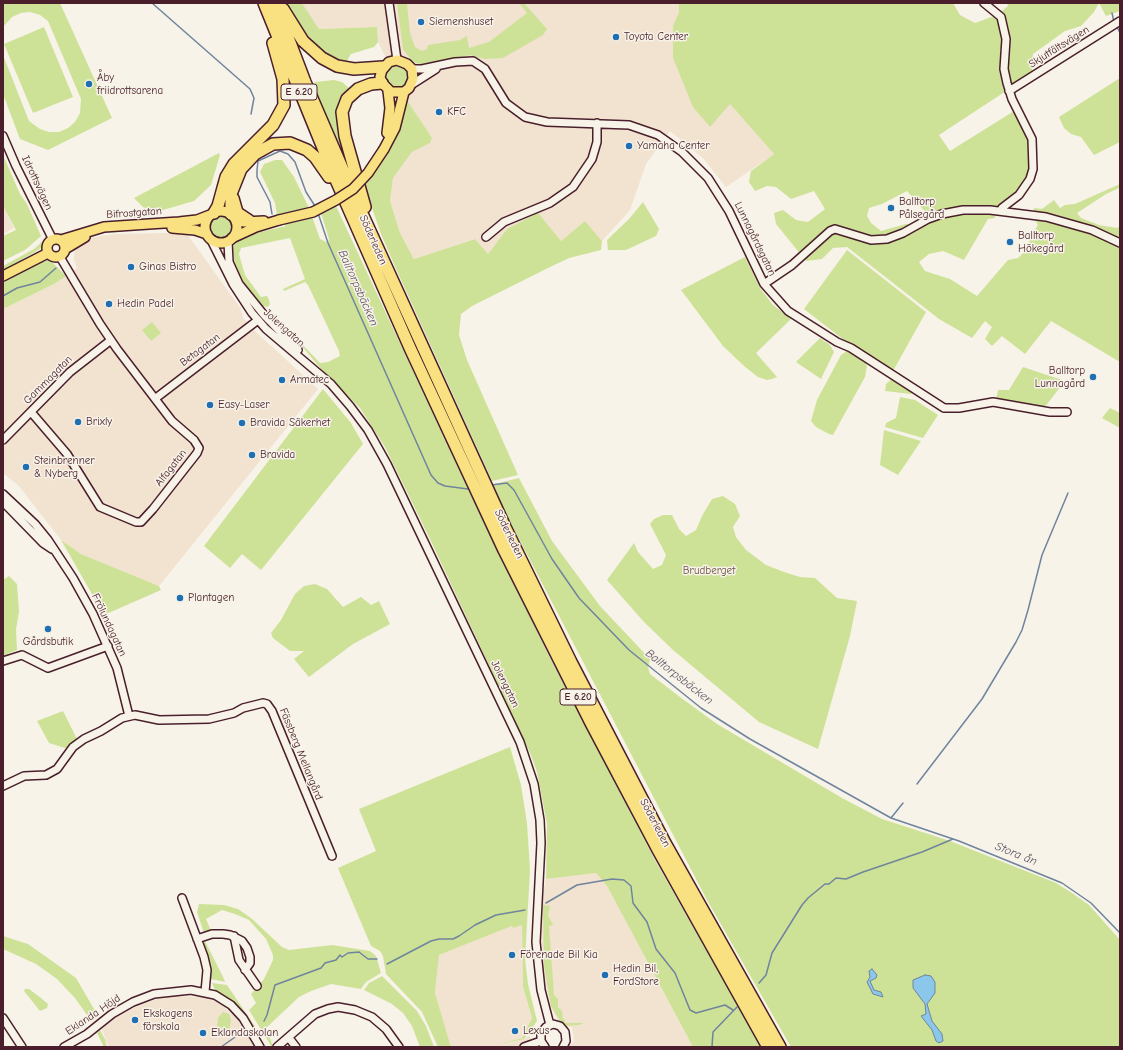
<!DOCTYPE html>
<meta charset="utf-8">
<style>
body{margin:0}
#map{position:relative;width:1123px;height:1050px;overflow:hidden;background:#f7f3e8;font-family:"Comic Neue",sans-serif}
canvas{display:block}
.frame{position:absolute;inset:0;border:4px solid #4a1f2b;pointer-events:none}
</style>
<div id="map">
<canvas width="1123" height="1050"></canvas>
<div class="frame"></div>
</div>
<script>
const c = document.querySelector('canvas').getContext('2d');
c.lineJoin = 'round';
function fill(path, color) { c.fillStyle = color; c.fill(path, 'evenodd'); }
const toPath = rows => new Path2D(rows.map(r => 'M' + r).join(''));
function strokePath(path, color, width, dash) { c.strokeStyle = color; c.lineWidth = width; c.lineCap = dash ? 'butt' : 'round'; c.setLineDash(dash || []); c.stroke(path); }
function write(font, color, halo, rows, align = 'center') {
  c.font = font + ' "Comic Neue",sans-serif'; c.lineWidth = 3; c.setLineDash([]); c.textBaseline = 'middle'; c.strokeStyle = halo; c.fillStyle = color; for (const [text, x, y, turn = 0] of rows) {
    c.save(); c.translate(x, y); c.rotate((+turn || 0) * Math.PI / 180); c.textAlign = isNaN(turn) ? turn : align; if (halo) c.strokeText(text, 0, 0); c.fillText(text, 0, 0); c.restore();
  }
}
fill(toPath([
 [302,3,679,3,679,12,673,26,693,107,730,104,774,154,726,187,703,158,670,131,646,164,630,210,602,241,585,221,561,241,507,229,488,254,474,239,414,259,400,233,390,201,393,178,412,152,430,143,432,138,407,100,378,42,377,27,319,29],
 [3,206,14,228,3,234],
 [167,233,187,234,241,309,243,318,257,333,318,389,159,586,81,554,61,540,19,486,3,473,3,309,54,284,77,268,74,260,75,245,87,238,116,234],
 [596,873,607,886,693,1047,569,1047,574,1041,572,1027,564,1027,558,1021,550,1005,543,974,541,941,541,902,546,879],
 [522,924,523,987,532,1018,522,1038,499,1046,524,1039,529,1035,534,1047,451,1047,435,993,439,955,512,926,513,927],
 [176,996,202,997,215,1001,224,1007,238,1020,255,1047,109,1047,102,1030,107,1024,120,1014,143,1004,157,999]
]), '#f2e2d0');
fill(toPath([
 [3,3,60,3,112,118,48,150,20,139,3,94,3,55,29,121,40,129,49,132,59,132,68,128,75,122,80,113,81,99,48,21,40,15,30,12,21,13,12,17,3,27],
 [283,3,302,3,319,29,377,27,378,42,374,47,351,54,345,64,334,61,312,46,293,20],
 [397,3,407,3,410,33,415,47,422,51,427,49,428,45,460,40,467,36,469,48,489,42,527,13,519,3,524,3,547,29,543,35,503,58,485,59,470,55,424,66,412,61,403,49],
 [679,3,953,3,960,15,975,23,997,15,1008,6,1007,3,1099,3,1094,12,1081,26,1065,31,1033,54,1032,74,939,135,950,151,1014,111,1028,140,1030,167,1027,182,1011,203,996,208,995,218,988,219,964,260,943,251,929,254,919,262,925,271,950,279,977,296,1008,260,1018,258,1028,248,1030,238,1038,225,1033,217,1034,208,1042,209,1054,200,1060,208,1065,205,1075,204,1120,184,1119,188,1106,194,1077,213,1081,218,1099,225,1117,228,1120,226,1120,362,1051,321,1025,354,1002,336,992,346,985,339,992,327,985,321,972,338,939,319,847,247,833,248,822,259,806,261,776,224,774,213,783,210,796,220,808,222,825,209,814,191,791,199,776,187,767,186,755,191,749,182,751,171,774,154,730,104,710,127,693,107,673,58,673,26,679,12],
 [907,191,928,215,913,224,906,224,881,231,871,223,867,216,869,208,882,204],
 [1099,3,1120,3,1120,11,1106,16],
 [44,27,73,97,33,113,4,44],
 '386 77a11 11 0 1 1 22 0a11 11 0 1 1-22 0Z',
 [1120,78,1120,142,1094,155,1081,137,1071,134,1064,128,1059,117],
 [334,80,342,82,350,89,337,112,338,125,353,183,313,86,315,82],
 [407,100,432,138,430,143,412,152,393,178,390,201,400,233,414,259,475,239,488,254,507,229,538,213,561,241,585,221,602,241,601,250,569,258,546,269,472,306,461,314,459,335,467,360,518,475,492,481,397,271,381,234,364,185,383,159,392,142],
 [219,153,220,155,211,185,194,201,156,212,143,207,134,198],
 [3,155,20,194,27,204,41,236,25,250,3,261,3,236,16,230,3,206],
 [275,160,282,160,294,177,309,208,320,239,328,243,329,239,321,213,336,206,468,489,549,656,656,862,761,1047,693,1047,607,886,596,873,546,879,547,824,537,772,531,755,429,537,385,447,360,408,327,376,295,338,290,336,277,322,279,320,320,363,328,362,340,356,339,351,308,285,305,282,284,291,283,289,305,279,290,238,241,248,239,254,245,275,261,297,267,296,269,300,270,304,268,307,258,305,248,292,234,264,233,248,236,241,247,235,286,226,277,215,275,203,260,172,264,164],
 [643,202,659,229,656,236,626,250,608,250,607,240,629,219],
 '209 226a12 12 0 1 1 24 0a12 12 0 1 1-24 0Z',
 [45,239,41,248,35,252,3,270,3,266,34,249],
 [847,250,926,312,893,371,844,340,804,309],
 [745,257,760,288,773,305,791,319,756,353,777,377,772,379,767,380,758,377,744,366,723,346,681,290],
 [47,261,52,262,66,276,54,284,3,309,3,283,38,263],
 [152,322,161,333,151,341,142,330],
 [820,338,830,345,834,352,821,379,796,362],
 [847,351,865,359,867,366,865,377,833,435,829,434,816,427,811,421,817,400,841,355],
 [1023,367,1065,381,1044,408,996,400,998,390,1009,390],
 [894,377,914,391,911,394,885,391,886,384],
 [323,389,351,423,363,444,261,570,242,554,230,568,204,546],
 [900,397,915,400,938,415,923,438,885,427,886,423,896,418],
 [1110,408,1120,413,1120,428,1102,418],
 [884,430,921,441,898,475,880,465],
 [519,478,552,541,600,606,650,659,648,667,650,674,680,697,717,724,842,798,882,819,950,841,1056,883,1072,893,1089,905,1120,940,1120,1047,791,1047,707,900,491,485],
 [723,496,735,504,740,516,733,527,736,537,746,550,766,565,784,572,800,577,815,578,837,598,857,601,850,636,818,749,759,722,673,650,644,622,607,580,634,543,638,552,653,569,662,565,666,555,650,524,654,519,663,515,672,515,679,529,686,536,696,530,702,516,712,499],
 [61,540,81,554,159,586,161,590,104,615],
 [9,576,17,584,19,612,16,629,17,650,3,656,3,580],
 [315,584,327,589,343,607,361,597,371,605,379,601,390,624,353,644,309,677,294,659,304,651,290,651,273,638,271,633,281,620,295,594,304,586],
 [63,711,78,741,68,749,49,743,37,721],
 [510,747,521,785,527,823,530,870,525,959,528,984,537,1021,524,1039,498,1045,522,1038,532,1018,523,987,522,925,513,928,512,926,439,955,435,993,451,1047,438,1047,422,1012,386,974,383,956,380,951,371,946,338,868,376,851,359,809],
 [199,904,224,905,238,909,251,918,282,947,289,950,332,945,370,951,376,956,381,973,366,982,361,989,331,984,311,991,299,997,266,1028,273,1046,271,1046,249,1010,256,1003,251,994,264,979,273,960,273,955,266,939,249,920,235,914,222,910,206,919,211,931,204,933,197,912],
 [543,905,550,906,548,915,553,925,549,926,554,995,558,999,558,1007,562,1011,563,1019,565,1020,565,1023,584,1023,579,1025,565,1026,562,1024,551,1006,544,965],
 [3,936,28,944,76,978,98,1016,92,1022,75,998,57,979,36,964,3,949],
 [204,939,224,979,225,982,211,979,209,958,203,944],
 [382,976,417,1011,426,1026,434,1047,420,1047,412,1026,403,1013,392,1004,364,990,369,983],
 [212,983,227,985,260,1034,260,1037,258,1037,254,1027,237,1005,216,992],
 [25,989,29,989,41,998,48,1004,47,1008,40,1011,24,991],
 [223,1012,229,1014,231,1021,229,1031,224,1034,217,1028,218,1018],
 [100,1030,105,1039,107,1047,104,1047,97,1033]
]), '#cee297');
const water = toPath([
 [872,969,877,975,876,978,870,981,874,990,881,992,883,997,873,994,867,982,870,977,869,971,872,969],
 [925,975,931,976,935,982,935,993,927,1004,932,1021,942,1034,943,1041,939,1043,936,1041,932,1030,921,1016,926,1014,925,1004,913,988,913,980,925,975]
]);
fill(water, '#8ac7ea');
strokePath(water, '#70849e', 1);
strokePath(toPath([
 [152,3,250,89,254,98,251,114],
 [1112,13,1114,22],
 [1117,27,1120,33],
 [318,213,328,243,431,475,438,483,445,486,468,489],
 [272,214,270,202,257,177,257,170,258,161,280,151,288,154,295,162,306,192,315,206],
 [3,296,17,288,40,282,56,268],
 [491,485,507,483,514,490,552,559,579,598,629,650,701,708,750,739,891,818,959,841,1062,883,1091,903,1120,933],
 [917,784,982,699,1016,642,1022,630,1028,610,1042,555,1068,493],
 [891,818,903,803],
 [546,903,577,885,612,879,624,880,631,886,633,903,647,922,656,949,675,973,690,1010,696,1013,725,1005,733,1010],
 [387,964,431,941,439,939,453,939,459,936,475,925,496,915,525,910],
 [759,983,766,975,772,953,802,905,808,898,825,884,829,884,836,878,846,879,863,872,922,852,953,839],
 [264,1021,267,1015,275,985,321,968,325,963,336,960,340,955,342,957,348,953,359,952,368,959,377,959],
 [221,1047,238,1035],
 [712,1047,713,1032,737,1007]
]), '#70849e', 1.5);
const minor = toPath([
 [389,3,397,60],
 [984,3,1001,17,1006,39,1004,69,1007,83,1012,99,1032,139,1033,169,1030,179,1019,195,1002,208,1001,211],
 [412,69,422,69,455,62,473,61,485,69,506,103,525,117,547,122,629,125,658,135,682,152,708,178,729,211,764,284,788,311,837,342,851,348,944,408,959,408,993,402,1050,412,1067,412],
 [411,85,436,69],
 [1009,91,1120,21],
 [3,136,16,166,53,240],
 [486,237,504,222,550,203,573,187,592,159,597,142,597,123],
 [210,238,233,284,252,313,266,329,331,384,350,406,368,430,387,464,520,742,534,784,540,820,541,843,536,942,541,990,550,1025],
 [228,241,229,262,239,284,264,315,298,350],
 [764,284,792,265,830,231,835,229,871,240,887,239,903,233,928,219,942,214,963,210,990,210,1046,217,1092,230,1120,243],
 [156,398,258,320],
 [31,412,67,454,100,507,136,522,141,522,153,509,197,453,199,448,194,440,172,421,117,349,100,324,60,257],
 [3,440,70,372,111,340],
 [3,494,35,524,48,540,73,578,93,614,117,668,129,716],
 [3,502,43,543,52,549],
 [3,661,22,655,48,668,108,646],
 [3,786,24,776,46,775,57,769,73,747,84,739,101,731,122,718,135,715,159,720,209,719,234,713,243,708,263,703,267,704,272,711,332,856],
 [182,898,204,957,207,970,205,992],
 [234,936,239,960,257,986],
 [197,939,212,934,223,934,230,935,242,941,247,948,250,957,250,963,245,970],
 [3,1018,22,1047],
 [289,1038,296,1047],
 [64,1047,87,1034,112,1014,133,1002,154,994,191,990,215,995,231,1005,243,1018,260,1047],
 [277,1047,315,1014,328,1009,338,1007,355,1010,372,1017,386,1029,399,1047],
 [524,1047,541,1041],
 [545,1047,541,1041,541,1033,546,1027,553,1024,560,1026,565,1032,566,1041,563,1047]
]);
const major = toPath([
 [387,133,390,108,388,91],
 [384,149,395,128,404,92,409,88,413,79,412,69,407,64,397,60,389,62,382,70,380,77,382,83,391,92,404,92],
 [234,198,238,212,250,220],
 '205 227a16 16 0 1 1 32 0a16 16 0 1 1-32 0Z',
 [235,219,244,222,264,221],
 [172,228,195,230,207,234],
 [232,238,256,227,279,220],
 '47 248a9 9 0 1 1 18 0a9 9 0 1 1-18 0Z',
 [61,240,104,227,179,222,197,220,210,215],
 [65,249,85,237],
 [3,276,48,253]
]);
const highway = toPath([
 [264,3,336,180,410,348,503,548,591,723,657,848,768,1047],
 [275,3,305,82,359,207,505,527,571,662,665,843,780,1047],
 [283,9,303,41,322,58,337,66,354,69,383,67],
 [365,207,345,136,342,112,347,99,358,89,371,84,382,83],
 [214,213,218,206,226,177,234,164,273,125,284,105,283,79,273,43],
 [231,214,231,194,241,169,255,154,273,144,290,143,307,150,315,157,329,177]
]);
strokePath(minor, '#4a1f2b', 10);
strokePath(major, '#4a1f2b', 12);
strokePath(highway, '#4a1f2b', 14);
strokePath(minor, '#f7f3e8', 7);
strokePath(major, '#f9e181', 9);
strokePath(highway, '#f9e181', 11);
const majorBridge = toPath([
 [279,220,313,212,336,200,353,189,368,173,384,149]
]);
strokePath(majorBridge, '#4a1f2b', 12, []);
strokePath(majorBridge, '#f9e181', 9);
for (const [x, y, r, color] of [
 [421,22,4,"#1f6fb2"],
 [616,37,4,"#1f6fb2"],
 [89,84,4,"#1f6fb2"],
 [439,112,4,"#1f6fb2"],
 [629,146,4,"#1f6fb2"],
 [891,208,4,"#1f6fb2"],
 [1010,242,4,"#1f6fb2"],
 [131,267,4,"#1f6fb2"],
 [109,304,4,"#1f6fb2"],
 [1093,377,4,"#1f6fb2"],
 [282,380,4,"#1f6fb2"],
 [210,405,4,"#1f6fb2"],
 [78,422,4,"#1f6fb2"],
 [242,423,4,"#1f6fb2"],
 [252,455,4,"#1f6fb2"],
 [26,467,4,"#1f6fb2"],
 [180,598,4,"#1f6fb2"],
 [48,629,4,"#1f6fb2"],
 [512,955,4,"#1f6fb2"],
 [605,975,4,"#1f6fb2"],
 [135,1020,4,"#1f6fb2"],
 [515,1031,4,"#1f6fb2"],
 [203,1033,4,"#1f6fb2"]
]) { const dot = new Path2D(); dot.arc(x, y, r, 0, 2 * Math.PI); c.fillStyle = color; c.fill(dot); strokePath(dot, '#f7f3e8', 1.5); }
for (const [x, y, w] of [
 [299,92,36],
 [578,697,36]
]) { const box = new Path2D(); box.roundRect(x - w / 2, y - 8, w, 16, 3); c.fillStyle = '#f7f3e8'; c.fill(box); strokePath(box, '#4a1f2b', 1); }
write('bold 10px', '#4a1f2b', null, [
 ["E 6.20",299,92],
 ["E 6.20",578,697]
]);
write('11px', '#4a1f2b', '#f7f3e8', [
 ["Siemenshuset",429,22],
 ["Toyota Center",624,37],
 ["Åby",97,78],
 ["friidrottsarena",97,91],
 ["KFC",447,112],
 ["Yamaha Center",637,146],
 ["Balltorp",899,202],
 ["Pålsegård",899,215],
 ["Balltorp",1018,236],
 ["Hökegård",1018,249],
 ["Ginas Bistro",139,267],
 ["Hedin Padel",117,304],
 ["Balltorp",1085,371,"right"],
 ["Lunnagård",1085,384,"right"],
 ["Armatec",290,380],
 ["Easy-Laser",218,405],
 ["Brixly",86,422],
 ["Bravida Säkerhet",250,423],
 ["Bravida",260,455],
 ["Steinbrenner",34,461],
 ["& Nyberg",34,474],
 ["Plantagen",188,598],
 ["Gårdsbutik",48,642,"center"],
 ["Förenade Bil Kia",520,955],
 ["Hedin Bil,",613,969],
 ["FordStore",613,982],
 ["Ekskogens",143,1014],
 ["förskola",143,1027],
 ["Lexus",523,1031],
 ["Eklandaskolan",211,1033]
], 'left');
write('11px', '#4a1f2b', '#f7f3e8', [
 ["Skjutfältsvägen",1059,47,-32],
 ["Idrottsvägen",37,183,65],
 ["Bifrostgatan",134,213,-4],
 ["Lunnagårdsgatan",755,239,64],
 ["Söderleden",373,240,66],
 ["Jolengatan",284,328,42],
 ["Betagatan",200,350,-37],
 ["Gammagatan",48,380,-45],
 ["Alfagatan",171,468,-52],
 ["Söderleden",509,534,64],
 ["Frölundagatan",109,625,65],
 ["Jolengatan",505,684,64],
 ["Fässberg Mellangård",301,754,68],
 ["Söderleden",655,823,62],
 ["Eklanda Höjd",93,1015,-34]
]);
write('11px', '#6b5046', '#f7f3e8', [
 ["Brudberget",709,571]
]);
write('italic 12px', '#5d5164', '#f7f3e8', [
 ["Balltorpsbäcken",358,288,66],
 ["Balltorpsbäcken",679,677,38],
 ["Stora ån",1016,854,22]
]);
</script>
